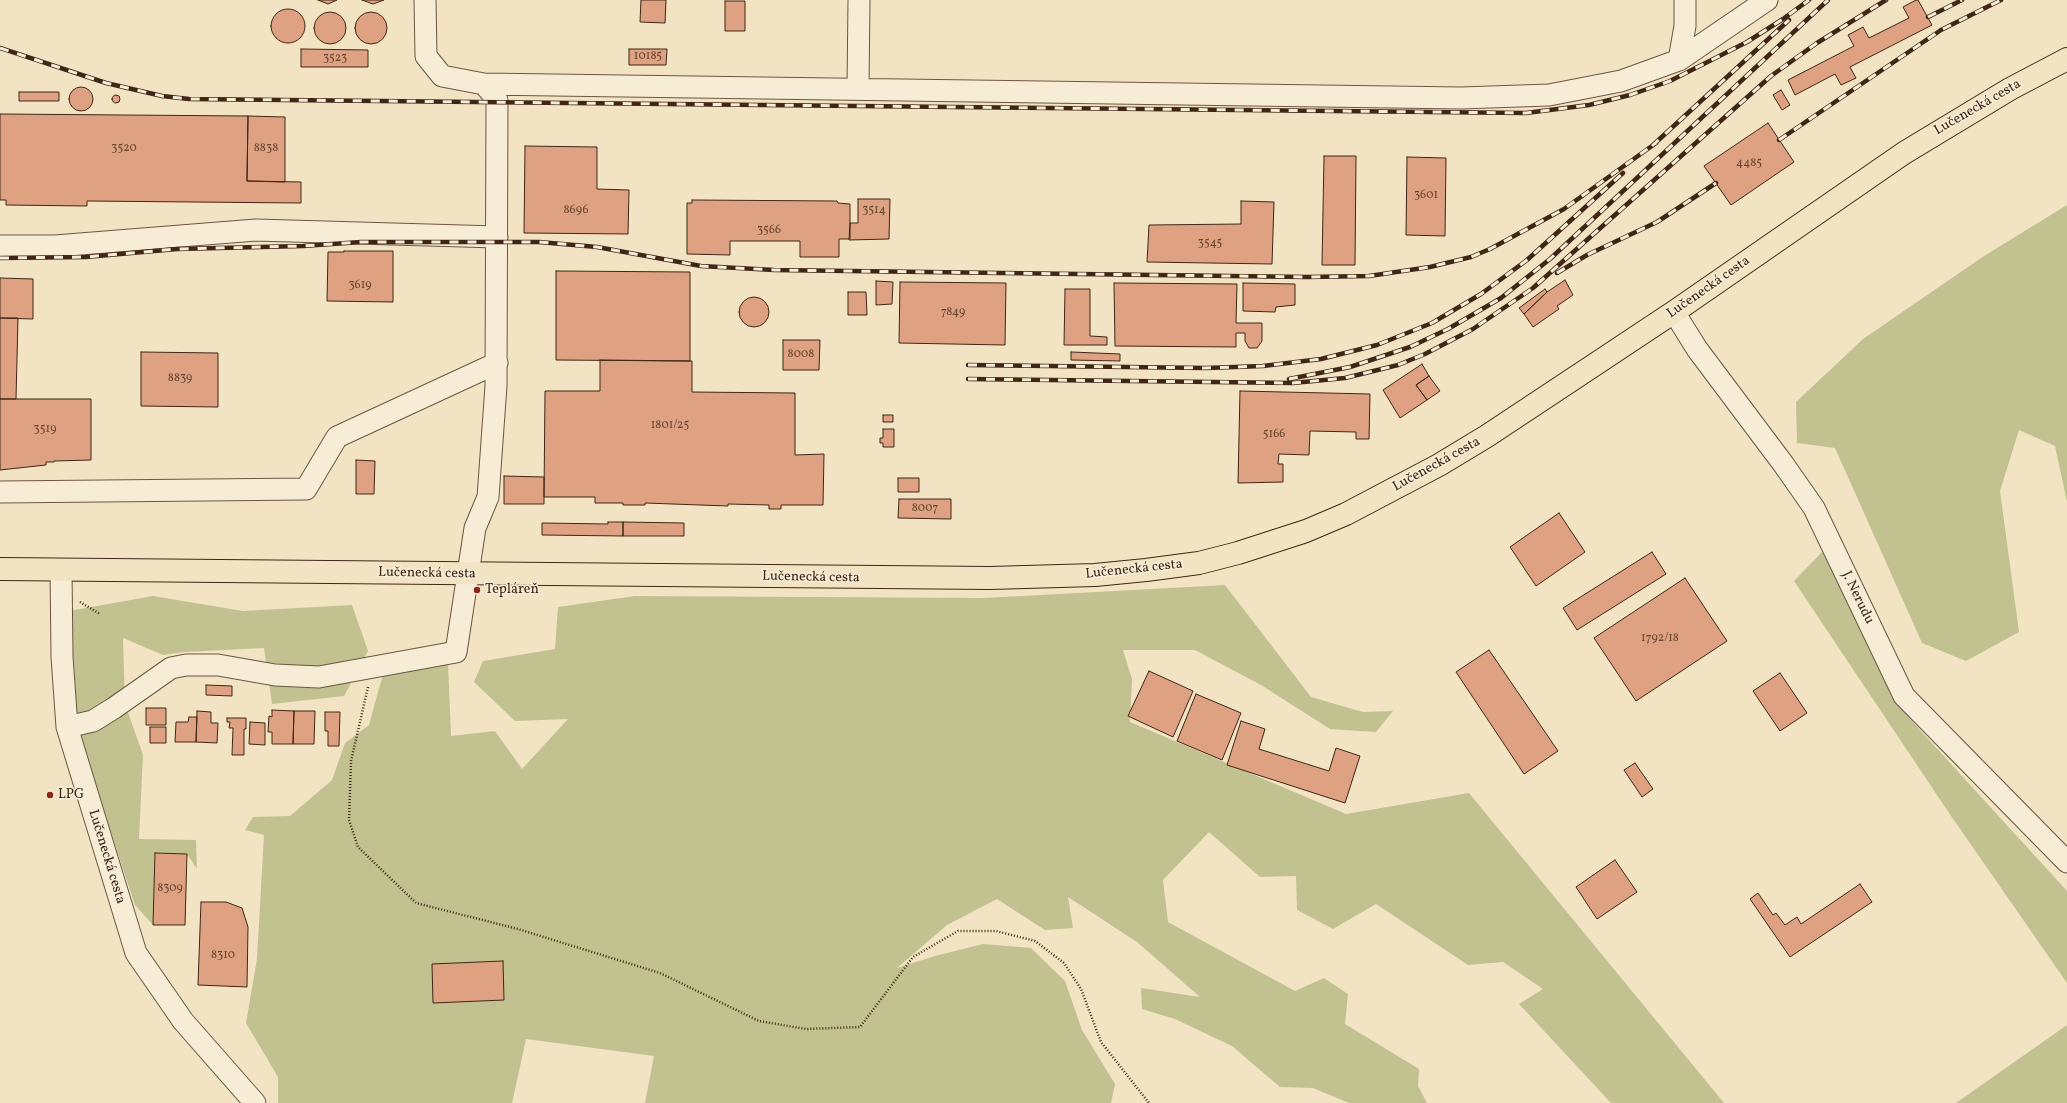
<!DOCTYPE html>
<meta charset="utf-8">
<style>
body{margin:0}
canvas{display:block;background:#f2e4c2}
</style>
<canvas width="2067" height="1103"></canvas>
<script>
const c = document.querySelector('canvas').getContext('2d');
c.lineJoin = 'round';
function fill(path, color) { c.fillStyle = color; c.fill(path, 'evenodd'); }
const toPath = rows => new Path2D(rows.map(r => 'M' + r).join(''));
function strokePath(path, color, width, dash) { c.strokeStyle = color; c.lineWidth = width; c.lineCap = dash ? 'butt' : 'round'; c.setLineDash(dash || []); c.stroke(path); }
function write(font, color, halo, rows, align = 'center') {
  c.font = font + ' Vollkorn,serif'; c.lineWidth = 3; c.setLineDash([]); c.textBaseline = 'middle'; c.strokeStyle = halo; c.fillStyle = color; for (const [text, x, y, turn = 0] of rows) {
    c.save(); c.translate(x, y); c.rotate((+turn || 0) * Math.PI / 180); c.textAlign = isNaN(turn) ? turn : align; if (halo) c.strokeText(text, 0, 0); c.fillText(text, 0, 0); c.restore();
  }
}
fill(toPath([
 [2067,205,2067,502,2055,446,2019,430,2000,491,2019,632,1966,661,1922,643,1835,448,1797,443,1796,402,1863,339,1984,256],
 [1822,552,1910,719,2067,891,2067,983,1949,813,1794,581],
 [1225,585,1311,697,1363,712,1393,711,1376,732,1330,729,1261,685,1195,650,1123,650,1132,679,1130,722,1346,814,1469,793,1724,1103,1611,1103,1519,1004,1543,989,1503,962,1468,965,1376,904,1333,929,1297,910,1296,876,1260,877,1209,832,1163,880,1168,922,1295,991,1324,978,1348,994,1345,1024,1419,1069,1418,1086,1427,1103,1349,1103,1313,1088,1280,1087,1232,1046,1175,1019,1142,1009,1141,988,1200,997,1137,942,1068,897,1073,928,1045,930,997,899,947,925,897,968,935,956,983,944,1031,948,1065,981,1082,1030,1115,1084,1111,1103,645,1103,654,1056,526,1039,512,1103,278,1103,278,1077,246,1023,257,959,264,835,245,830,253,817,290,816,332,780,345,743,369,725,383,674,448,664,451,736,495,731,522,769,568,719,515,721,474,682,483,661,555,649,558,607,635,596,985,598],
 [153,596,243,611,352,605,368,651,344,696,272,704,264,648,184,652,163,655,123,638,125,704,143,755,139,839,196,840,197,869,187,854,155,853,153,925,135,905,71,712,69,611],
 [2067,1025,2067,1103,1956,1103]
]), '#c1c28f');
const building = toPath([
 [318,0,337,0,328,4,318,0],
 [362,0,384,0,373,4,362,0],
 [641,0,666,0,665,23,640,22,641,0],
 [1916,0,1918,0,1932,25,1850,67,1856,78,1841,85,1835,74,1795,95,1788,80,1854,46,1848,35,1863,27,1869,38,1909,18,1903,7,1916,0],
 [725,1,745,1,745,31,725,31,725,1],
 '271 26a17 17 0 1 1 34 0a17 17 0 1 1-34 0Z',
 '314 28a16 16 0 1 1 32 0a16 16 0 1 1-32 0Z',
 '355 28a16 16 0 1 1 32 0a16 16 0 1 1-32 0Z',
 [301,49,368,50,368,67,301,67,301,49],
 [629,49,667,49,666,65,629,65,629,49],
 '69 99a12 12 0 1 1 24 0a12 12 0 1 1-24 0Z',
 [1781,90,1790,105,1782,110,1773,95,1781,90],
 [19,92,59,92,59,101,19,101,19,92],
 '112 99a4 4 0 1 1 8 0a4 4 0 1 1-8 0Z',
 [0,114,248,116,247,181,301,182,301,203,87,201,87,206,6,205,6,200,0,200,0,114],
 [248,116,285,117,285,182,247,181,248,116],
 [1768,123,1794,162,1731,205,1704,166,1768,123],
 [525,146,597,147,597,189,629,190,628,234,524,233,525,146],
 [1324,156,1356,156,1355,265,1322,265,1324,156],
 [1407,157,1446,158,1445,236,1406,235,1407,157],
 [858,199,890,199,889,239,849,240,850,223,858,223,858,199],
 [692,200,837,201,838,203,850,204,850,239,839,239,839,257,800,257,800,241,730,241,730,255,687,254,687,203,692,203,692,200],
 [1241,201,1274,202,1272,264,1147,262,1149,225,1241,224,1241,201],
 [344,251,393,251,393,302,327,301,328,252,344,252,344,251],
 [556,271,690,272,690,361,556,360,556,271],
 [0,278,33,279,33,319,0,318,0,278],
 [1565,280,1573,295,1557,306,1559,309,1533,327,1524,314,1547,292,1565,280],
 [876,281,893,282,892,304,876,305,876,281],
 [900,282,1006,283,1005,345,899,343,900,282],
 [1114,283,1237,284,1236,323,1262,323,1262,341,1257,348,1249,348,1245,341,1245,333,1236,333,1236,347,1115,346,1114,283],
 [1243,283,1295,284,1295,305,1276,307,1275,312,1243,311,1243,283],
 [1065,289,1090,289,1090,336,1107,337,1107,345,1064,345,1065,289],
 [1545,289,1547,292,1524,314,1519,308,1545,289],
 [848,292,866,292,867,315,848,315,848,292],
 '739 312a15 15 0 1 1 30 0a15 15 0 1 1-30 0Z',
 [0,318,18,318,16,399,0,399,0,318],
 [783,340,820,340,819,370,783,370,783,340],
 [141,352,218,353,218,407,141,406,141,352],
 [1071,352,1120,354,1120,361,1071,360,1071,352],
 [600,360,692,361,692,392,795,393,795,455,824,454,823,505,781,505,781,509,769,509,769,505,728,504,728,506,645,503,645,505,623,505,623,503,595,503,595,497,544,497,545,391,600,391,600,360],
 [1422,364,1429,376,1416,385,1427,400,1400,418,1383,390,1422,364],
 [1429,376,1440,391,1427,400,1416,385,1429,376],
 [1240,391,1370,394,1369,439,1356,439,1356,432,1310,431,1309,455,1279,454,1278,464,1283,464,1283,482,1238,483,1240,391],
 [0,399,91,399,91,460,54,461,54,462,46,462,46,465,0,470,0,399],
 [883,415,893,415,893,422,883,422,883,415],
 [883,429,894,429,894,447,883,447,883,443,880,443,880,438,883,438,883,429],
 [356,460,375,461,374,494,356,494,356,460],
 [504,476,544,477,544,504,504,504,504,476],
 [898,478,919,478,919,492,898,492,898,478],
 [899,499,951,499,951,519,898,518,899,499],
 [1559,513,1585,552,1536,586,1510,547,1559,513],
 [608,522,623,522,623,536,542,535,542,523,608,524,608,522],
 [623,522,684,523,684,536,623,536,623,522],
 [1652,552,1666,574,1577,630,1563,608,1652,552],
 [1685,578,1727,641,1636,701,1594,638,1685,578],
 [1489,650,1558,751,1524,774,1456,672,1489,650],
 [1149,671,1193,691,1173,737,1128,716,1149,671],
 [1780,673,1807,713,1780,731,1753,691,1780,673],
 [206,685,232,686,232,696,206,695,206,685],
 [1196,694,1241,713,1222,760,1177,741,1196,694],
 [146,708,166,708,166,725,146,725,146,708],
 [272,710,294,711,293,744,272,744,272,732,268,732,269,716,272,717,272,710],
 [197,711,211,712,211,723,218,723,217,743,196,742,197,711],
 [294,711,315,711,314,744,293,744,294,711],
 [325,712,340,712,339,746,328,746,328,731,325,731,325,712],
 [189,717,197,717,196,742,175,742,176,722,188,722,189,717],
 [227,718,246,718,246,729,244,729,244,755,232,755,233,728,229,728,230,722,227,722,227,718],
 [1241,721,1265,729,1259,749,1329,771,1336,748,1360,756,1345,803,1227,765,1241,721],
 [250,722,265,723,265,745,249,744,250,722],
 [150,727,166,727,166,743,150,743,150,727],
 [1635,763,1653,789,1642,797,1624,770,1635,763],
 [155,853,187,854,185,925,153,925,155,853],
 [1615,860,1637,892,1597,919,1576,887,1615,860],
 [1860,884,1872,902,1790,957,1750,899,1758,893,1773,915,1776,913,1785,925,1797,917,1801,924,1860,884],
 [201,902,226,902,242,908,248,927,247,987,198,985,201,902],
 [503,961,504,1000,433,1003,432,964,503,961]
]);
fill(building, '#dea282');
strokePath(building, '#3f2615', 1);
const minor = toPath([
 [1679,60,1767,0],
 [484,84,1461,98,1549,95,1621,81,1679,60,1685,26,1685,0],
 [858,89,859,0],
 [0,246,55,246,256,230,497,237],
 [1674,312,1697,349,1784,465,1814,508,1904,696,2067,862],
 [0,492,306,489,337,437,497,363],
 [61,570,62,657,67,727,136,953,183,1021,255,1103],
 [67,727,93,721,114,708,171,668,186,665,218,665,275,675,319,677,456,652,475,528,488,497,496,386,497,100,484,84,442,76,426,56,425,0]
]);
const major = toPath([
 [0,569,990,578,1095,575,1146,570,1199,563,1238,553,1306,531,1346,514,1439,465,1487,436,1674,312,1904,153,2010,89,2067,59]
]);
strokePath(minor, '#6c5640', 23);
strokePath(major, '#3f2615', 24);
strokePath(toPath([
 [80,602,100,614],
 [368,687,351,761,349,820,358,847,416,903,518,929,660,973,759,1021,806,1029,860,1027,913,957,958,931,996,931,1035,941,1064,963,1081,989,1101,1042,1149,1103]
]), '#3f2615', 2.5, [1, 2]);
strokePath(minor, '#f7edd7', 21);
strokePath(major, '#f2e4c2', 22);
const rail = toPath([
 [1928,17,1962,0],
 [0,48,106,83,162,96,189,99,1526,113,1589,105,1630,95,1670,81,1747,42,1783,19,1809,0],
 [1779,140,1941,30,2001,0],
 [1652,146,1789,20],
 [0,258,86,257,177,249,303,246,361,242,539,242,597,247,701,266,774,270,1307,277,1369,276,1430,267,1471,257,1490,249,1564,209,1656,143],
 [1557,273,1587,255,1657,222,1716,183],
 [968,365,1206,368,1263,366,1321,359,1377,345,1432,323,1481,294,1527,260,1623,173],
 [968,379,1293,383,1345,378,1398,365,1425,354,1473,329,1533,288,1771,76,1817,43,1886,0],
 [1289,379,1350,367,1410,347,1448,329,1501,298,1550,259,1828,0]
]);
strokePath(rail, '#3f2615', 4.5);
strokePath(rail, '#f7edd7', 3, [9]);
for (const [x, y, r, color] of [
 [477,590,4,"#8f2418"],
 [50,795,4,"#8f2418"]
]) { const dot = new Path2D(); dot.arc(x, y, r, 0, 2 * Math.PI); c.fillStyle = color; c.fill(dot); strokePath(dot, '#f7edd7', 1.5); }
write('12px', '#674530', null, [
 ["10185",648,57],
 ["3523",335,59],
 ["3520",124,149],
 ["8838",266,149],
 ["4485",1749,164],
 ["3601",1426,196],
 ["8696",576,211],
 ["3514",874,211],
 ["3566",769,231],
 ["3545",1210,244],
 ["3619",360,286],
 ["7849",953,313],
 ["8008",801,355],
 ["8839",180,379],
 ["1801/25",670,426],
 ["3519",45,430],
 ["5166",1274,435],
 ["8007",925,509],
 ["1792/18",1660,639],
 ["8309",170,889],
 ["8310",223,956]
]);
write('14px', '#3f2615', '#f7edd7', [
 ["Lučenecká cesta",1978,108,-30],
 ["Lučenecká cesta",1709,288,-35],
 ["Lučenecká cesta",1437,465,-29],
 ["Lučenecká cesta",1134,570,-6],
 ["Lučenecká cesta",427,574,1],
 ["Lučenecká cesta",811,578,1],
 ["J. Nerudu",1857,598,64],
 ["Lučenecká cesta",106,857,73]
]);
write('14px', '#3f2615', '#f7edd7', [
 ["Tepláreň",485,590],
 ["LPG",58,795]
], 'left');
</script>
